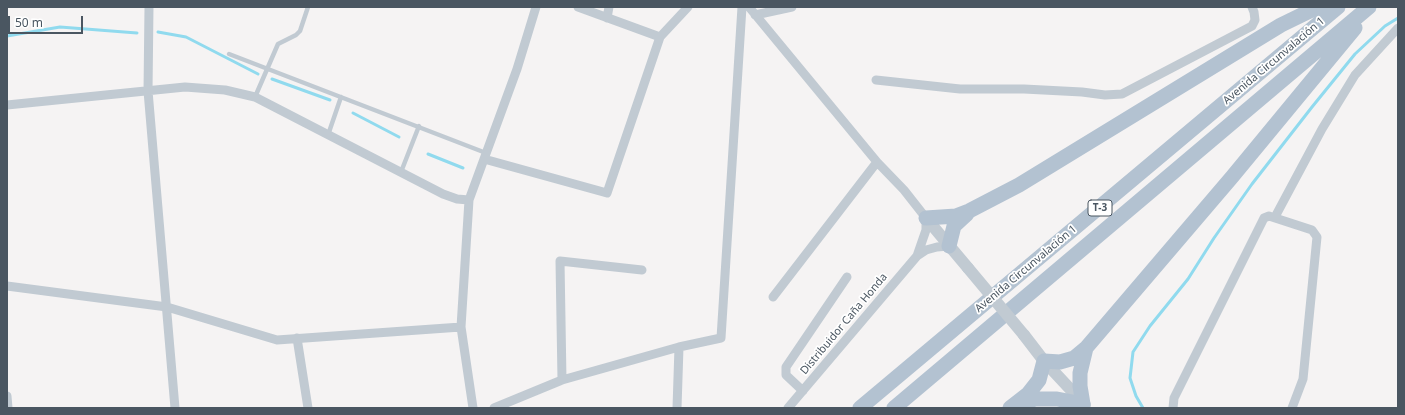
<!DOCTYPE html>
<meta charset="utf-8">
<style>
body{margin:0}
#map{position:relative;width:1405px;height:415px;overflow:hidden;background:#f5f3f3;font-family:"Noto Sans",sans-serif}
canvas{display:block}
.frame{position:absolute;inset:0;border:8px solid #4a5661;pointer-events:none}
.scale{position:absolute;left:8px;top:16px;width:75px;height:18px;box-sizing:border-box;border:2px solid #4a5661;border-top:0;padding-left:5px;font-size:12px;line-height:14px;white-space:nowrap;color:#4a5661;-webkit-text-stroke:3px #fff;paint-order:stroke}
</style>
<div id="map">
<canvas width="1405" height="415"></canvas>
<div class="frame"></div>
<div class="scale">50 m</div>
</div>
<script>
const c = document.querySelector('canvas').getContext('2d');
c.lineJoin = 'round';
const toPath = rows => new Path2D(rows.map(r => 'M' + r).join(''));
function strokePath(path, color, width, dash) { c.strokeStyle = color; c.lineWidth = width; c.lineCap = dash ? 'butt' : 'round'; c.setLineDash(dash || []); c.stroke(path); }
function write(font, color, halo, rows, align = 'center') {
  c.font = font + ' "Noto Sans",sans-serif'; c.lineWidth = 3.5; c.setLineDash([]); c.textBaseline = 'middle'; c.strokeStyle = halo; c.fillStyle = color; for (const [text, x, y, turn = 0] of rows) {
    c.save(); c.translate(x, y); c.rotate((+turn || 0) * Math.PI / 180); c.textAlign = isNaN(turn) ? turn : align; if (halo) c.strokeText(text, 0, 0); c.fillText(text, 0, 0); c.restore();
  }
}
strokePath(toPath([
 [158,32,186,37,258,74],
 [7,36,60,27,137,33],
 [272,79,330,100],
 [353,113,399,137],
 [428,154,463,168],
 [1143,408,1136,396,1130,378,1133,352,1150,326,1188,279,1214,238,1252,184,1312,107,1355,54,1385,26,1398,18]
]), '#90daee', 3);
strokePath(toPath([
 [229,54,486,153],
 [255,97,278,44,296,35,300,31,308,7],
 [328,135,341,97],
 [401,172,419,126]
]), '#c1cad2', 4.5);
strokePath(toPath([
 [149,7,148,91,175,408],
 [578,7,660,37,688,7],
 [749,7,877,162,904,190,926,218,926,230,917,256],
 [755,15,792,7],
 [607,18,609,7],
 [876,80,960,89,1024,89,1082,92,1105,95,1122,94,1252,26,1255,20,1254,12,1252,7],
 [7,105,185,87,225,90,255,97,443,194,457,199,469,200],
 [484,159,607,193,660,37],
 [1275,217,1322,129,1355,75,1398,28],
 [7,286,167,307,277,340,461,327],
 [773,297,877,162],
 [297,338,308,408],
 [562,380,560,261,642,270],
 [803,391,786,375,786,367,847,277],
 [7,396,8,408],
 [473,408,461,327,469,200,517,69,536,7],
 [494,408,562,380,679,347,721,338,742,7],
 [677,408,679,347],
 [788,408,917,256,926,250,937,247,949,246],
 [1173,408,1174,398,1264,218,1269,216,1312,230,1317,237,1303,379,1292,408]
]), '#c1cad2', 9);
strokePath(toPath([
 [926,218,968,268],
 [1024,335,1044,361,1085,405]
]), '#c1cad2', 12);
strokePath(toPath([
 [926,218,956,216,969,211,1019,185,1281,25,1318,7],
 [949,246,954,226,967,214],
 [1019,404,1035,399,1057,399,1083,404,1080,386,1080,373,1086,348],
 [860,408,1338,7],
 [894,408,1369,7],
 [1010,408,1028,394,1039,380,1044,361,1060,362,1074,358,1086,348,1232,177,1355,28]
]), '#b3c2d1', 15);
strokePath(toPath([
 [968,268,1024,335]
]), '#c1cad2', 12);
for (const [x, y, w] of [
 [1100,208,24]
]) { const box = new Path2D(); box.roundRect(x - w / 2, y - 8, w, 16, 3); c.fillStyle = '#fff'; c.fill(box); strokePath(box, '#4a5661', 1); }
write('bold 10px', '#4a5661', null, [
 ["T-3",1100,208]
]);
write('11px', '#4a5661', '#fff', [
 ["Avenida Circunvalación 1",1274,61,-40],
 ["Avenida Circunvalación 1",1026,269,-40],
 ["Distribuidor Caña Honda",844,324,-50]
]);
</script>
